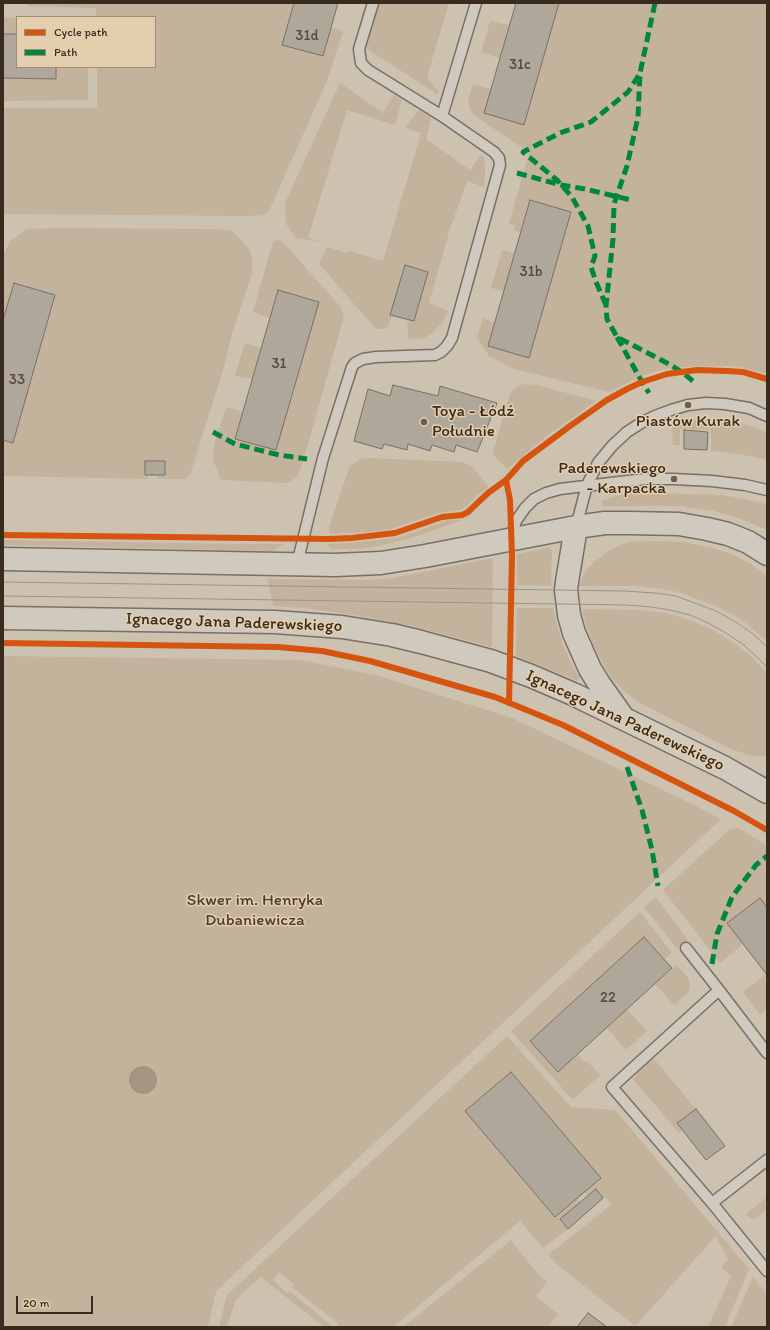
<!DOCTYPE html>
<meta charset="utf-8">
<style>
body{margin:0}
#map{position:relative;width:770px;height:1330px;overflow:hidden;background:#cdc1b0;font-family:Itim,sans-serif}
canvas{display:block}
.frame{position:absolute;inset:0;border:4px solid #3b2a1e;pointer-events:none}
.legend{position:absolute;left:16px;top:16px;width:140px;height:52px;box-sizing:border-box;background:#e3cead;border:1px solid #a08c74;margin:0;padding:5px 7px;list-style:none;font-size:12px;color:#3b2a1e}
.legend li{display:flex;align-items:center;gap:8px;height:20px}
.legend b{width:20px;border:1px solid #a08c74}
.scale{position:absolute;left:16px;top:1296px;width:77px;height:18px;box-sizing:border-box;border:2px solid #3b2a1e;border-top:0;padding-left:5px;font-size:12px;line-height:14px;white-space:nowrap;color:#3b2a1e;-webkit-text-stroke:3px #e3cead;paint-order:stroke}
</style>
<div id="map">
<canvas width="770" height="1330"></canvas>
<div class="frame"></div>
<ul class="legend">
<li><b style="height:5px;background:#d7540e"></b>Cycle path</li>
<li><b style="height:5px;background:#00873e"></b>Path</li>
</ul>
<div class="scale">20 m</div>
</div>
<script>
const c = document.querySelector('canvas').getContext('2d');
c.lineJoin = 'round';
function fill(path, color) { c.fillStyle = color; c.fill(path, 'evenodd'); }
const toPath = rows => new Path2D(rows.map(r => 'M' + r).join(''));
function strokePath(path, color, width, dash) { c.strokeStyle = color; c.lineWidth = width; c.lineCap = dash ? 'butt' : 'round'; c.setLineDash(dash || []); c.stroke(path); }
function write(font, color, halo, rows, align = 'center') {
  c.font = font + ' Itim,sans-serif'; c.lineWidth = 3; c.setLineDash([]); c.textBaseline = 'middle'; c.strokeStyle = halo; c.fillStyle = color; for (const [text, x, y, turn = 0] of rows) {
    c.save(); c.translate(x, y); c.rotate((+turn || 0) * Math.PI / 180); c.textAlign = isNaN(turn) ? turn : align; if (halo) c.strokeText(text, 0, 0); c.fillText(text, 0, 0); c.restore();
  }
}
fill(toPath([
 [27,3,294,3,283,45,323,56,331,27,343,31,327,81,269,211,262,215,249,216,3,214,3,108,97,108,97,67,155,67,155,17,96,17,96,8,27,6],
 [379,3,449,3,427,77,439,92,437,94,366,48],
 [559,3,767,3,767,374,740,367,726,366,695,366,670,368,653,372,631,381,609,392,514,369,489,356,477,338,483,318,495,323,488,346,529,357,571,212,531,200,521,233,514,230,515,225,509,224,529,152,475,116,470,110,468,100,473,84,491,89,484,113,524,124],
 [4,17,17,18,17,34,3,34],
 [490,21,509,25,500,58,481,52],
 [56,67,88,67,88,100,3,101,3,78,56,79],
 [340,83,383,113,394,95,402,100,395,125,347,110,308,238,324,243,296,238,286,224,285,203],
 [419,110,431,118,426,139,470,170,482,154,485,163,485,177,484,187,467,181,450,229,429,303,448,311,443,322,431,334,424,338,409,339,407,327,409,320,414,321,428,271,405,265,389,324,385,329,376,329,319,264,327,247,347,253,349,251,383,261,421,133,405,128,408,123],
 [59,228,207,229,230,230,241,239,250,251,252,259,252,273,232,334,224,367,190,475,184,479,157,479,165,461,146,461,148,479,3,476,3,440,13,442,55,295,14,283,5,315,3,315,3,255,10,241,27,229],
 [277,240,282,241,322,286,340,306,344,316,303,462,297,477,288,483,221,480,213,460,214,444,226,407,243,412,235,439,276,450,319,302,278,290,270,318,253,312,273,241],
 [502,250,515,253,504,291,491,288],
 [245,343,261,348,252,379,235,376],
 [524,384,537,385,596,401,551,433,507,469,494,456,493,452,511,391,518,386],
 [705,418,721,419,736,422,751,426,767,433,767,460,739,454,711,451,711,430,680,429,680,445,673,445,672,426,687,421],
 [367,458,463,462,473,468,489,487,477,495,466,507,460,510,443,512,432,515,391,529,369,532,329,534,329,529,330,524,350,466,360,459],
 [648,493,723,495,767,504,767,530,741,519,714,511,680,506,603,506,601,501,623,494],
 [449,520,462,520,411,538,383,545,359,549,332,549,328,546,327,544,349,543,398,538],
 [3,540,232,544,284,544,273,551,3,545],
 [651,541,683,542,713,548,732,554,751,564,767,576,767,641,742,620,721,608,678,592,656,588,634,586,579,586,582,578,587,569,598,559,610,550,620,545,630,542],
 [550,547,552,550,551,586,517,585,517,554],
 [493,558,492,647,412,626,348,614,305,608,273,606,268,579,367,580,393,578],
 [517,608,553,608,563,646,573,667,580,678,578,681,516,656],
 [582,609,640,610,666,613,687,619,709,628,730,640,749,654,767,673,767,757,749,755,731,749,638,702,625,692,613,679,602,662,592,642,586,625],
 [3,656,299,660,379,676,512,718,688,802,721,819,216,1291,208,1327,3,1327],
 [739,828,767,846,767,907,759,898,727,923,743,944,720,963,663,890,730,829],
 [656,897,688,940,677,949,644,907],
 [640,912,672,953,665,959,644,937,530,1041,558,1072,578,1055,585,1062,587,1061,600,1075,575,1098,571,1098,511,1031],
 [677,965,689,979,690,987,688,993,674,1005,655,984],
 [766,974,767,975,767,1009,760,1015,743,992],
 [627,1009,647,1031,626,1050,607,1028],
 [507,1036,571,1107,615,1110,749,1269,725,1327,708,1327,731,1276,721,1267,728,1259,716,1236,635,1326,559,1266,548,1255,611,1205,606,1198,603,1198,596,1189,588,1196,585,1192,601,1178,511,1072,466,1111,555,1217,577,1199,581,1202,568,1229,543,1248,520,1221,393,1327,337,1327,339,1324,292,1287,294,1284,279,1272,273,1280,287,1293,289,1291,334,1327,324,1327,261,1277,242,1293,235,1302,227,1327,219,1327,227,1295],
 [654,1059,696,1109,677,1123,682,1130,679,1133,633,1079,645,1065],
 [767,1197,767,1209,755,1219,751,1219,746,1214],
 [511,1240,538,1274,547,1282,536,1296,558,1314,548,1327,403,1327],
 [753,1277,767,1294,767,1327,731,1327]
]), '#c4b39c');
fill(toPath([
 '129 1080a14 14 0 1 1 28 0a14 14 0 1 1-28 0Z'
]), '#a5947f');
const building = toPath([
 [294,3,338,3,323,56,282,45,294,3],
 [516,3,559,3,524,125,484,113,516,3],
 [3,34,17,34,17,67,56,67,56,79,3,78,3,34],
 [530,200,571,212,529,358,488,346,530,200],
 [405,265,428,272,414,321,390,315,405,265],
 [14,283,55,295,13,443,3,440,3,320,14,283],
 [278,290,319,302,276,450,235,439,278,290],
 [393,385,438,396,440,386,497,403,477,452,456,445,454,452,432,445,430,451,408,444,407,450,384,444,382,449,354,441,368,389,390,396,393,385],
 [684,430,708,432,707,450,684,449,684,430],
 [145,461,165,461,165,475,145,475,145,461],
 [760,898,767,907,767,975,727,923,760,898],
 [644,937,672,968,558,1072,530,1041,644,937],
 [511,1072,601,1178,555,1217,465,1111,511,1072],
 [696,1109,725,1146,706,1160,677,1123,696,1109],
 [596,1189,603,1198,568,1229,560,1219,596,1189],
 [588,1313,607,1327,577,1327,588,1313]
]);
fill(building, '#b0a79b');
strokePath(building, '#786f65', 1);
const service = toPath([
 [442,116,476,3],
 [576,527,587,485,598,463,612,446,627,432,641,423,655,416,671,410,688,405,706,403,725,404,749,408,767,416],
 [511,539,516,521,525,508,534,499,546,493,560,489,645,479,674,479,712,481,745,485,767,490],
 [297,564,323,458,352,367,355,363,363,359,376,357,435,355,441,352,447,346,452,338,500,165,499,158,494,152,442,116,368,70,361,63,359,49,373,3],
 [686,948,719,990],
 [767,1053,719,990,612,1087,712,1203,767,1271],
 [712,1203,767,1160]
]);
const primary = toPath([
 [576,527,567,582,566,590,569,615,574,633,590,669,600,685,622,716],
 [3,559,335,565,381,563,425,556,576,527,605,523,629,523,679,524,707,529,728,534,748,542,767,554],
 [3,618,275,622,342,627,392,635,421,642,491,661,531,676,573,694,725,768,767,792]
]);
strokePath(service, '#786f65', 13);
strokePath(primary, '#786f65', 25);
strokePath(service, '#d0c9bd', 10);
strokePath(primary, '#d0c9bd', 22);
strokePath(toPath([
 [3,582,625,591,655,593,676,596,716,611,736,622,753,634,767,647],
 [3,596,627,605,651,607,670,610,690,615,708,623,726,633,744,645,767,667]
]), '#9b9389', 1);
strokePath(toPath([
 [655,3,640,73,638,117,627,166,614,204,613,239,606,306,607,319,617,337,669,364,682,372,694,382],
 [517,173,561,185,585,189,631,200],
 [606,305,596,282,591,267,595,256,588,226,572,197,557,180,523,152,560,133,591,122,628,92,639,75],
 [617,337,642,382,649,393],
 [213,432,235,444,279,455,307,459],
 [627,767,642,810,652,850,658,886],
 [712,964,717,934,732,897,756,865,767,856]
]), '#00873e', 5, [10, 5]);
strokePath(toPath([
 [506,480,510,500,512,555,509,703],
 [3,535,328,539,352,538,395,533,442,517,462,515,468,512,488,493,506,480,523,461,570,426,607,400,627,389,642,382,667,374,697,370,727,371,743,372,767,379],
 [3,643,278,647,322,651,370,661,495,697,563,725,734,811,767,830]
]), '#d7540e', 6);
for (const [x, y, r, color] of [
 [688,405,4,"#6e5f51"],
 [424,422,4,"#6e5f51"],
 [674,479,4,"#6e5f51"]
]) { const dot = new Path2D(); dot.arc(x, y, r, 0, 2 * Math.PI); c.fillStyle = color; c.fill(dot); strokePath(dot, '#e3cead', 1.5); }
write('15px', '#58493d', null, [
 ["31d",307,36],
 ["31c",520,65],
 ["31b",531,272],
 ["31",279,364],
 ["33",17,380],
 ["22",608,998]
]);
write('17px', '#3b2a1e', '#e3cead', [
 ["Toya - Łódź",432,412],
 ["Południe",432,432],
 ["Piastów Kurak",688,422,"center"],
 ["Paderewskiego",666,469,"right"],
 ["- Karpacka",666,489,"right"]
], 'left');
write('17px', '#3b2a1e', '#e3cead', [
 ["Ignacego Jana Paderewskiego",234,623,2],
 ["Ignacego Jana Paderewskiego",625,721,25]
]);
write('17px', '#4e3d2e', '#e3cead', [
 ["Skwer im. Henryka",255,901],
 ["Dubaniewicza",255,921]
]);
</script>
